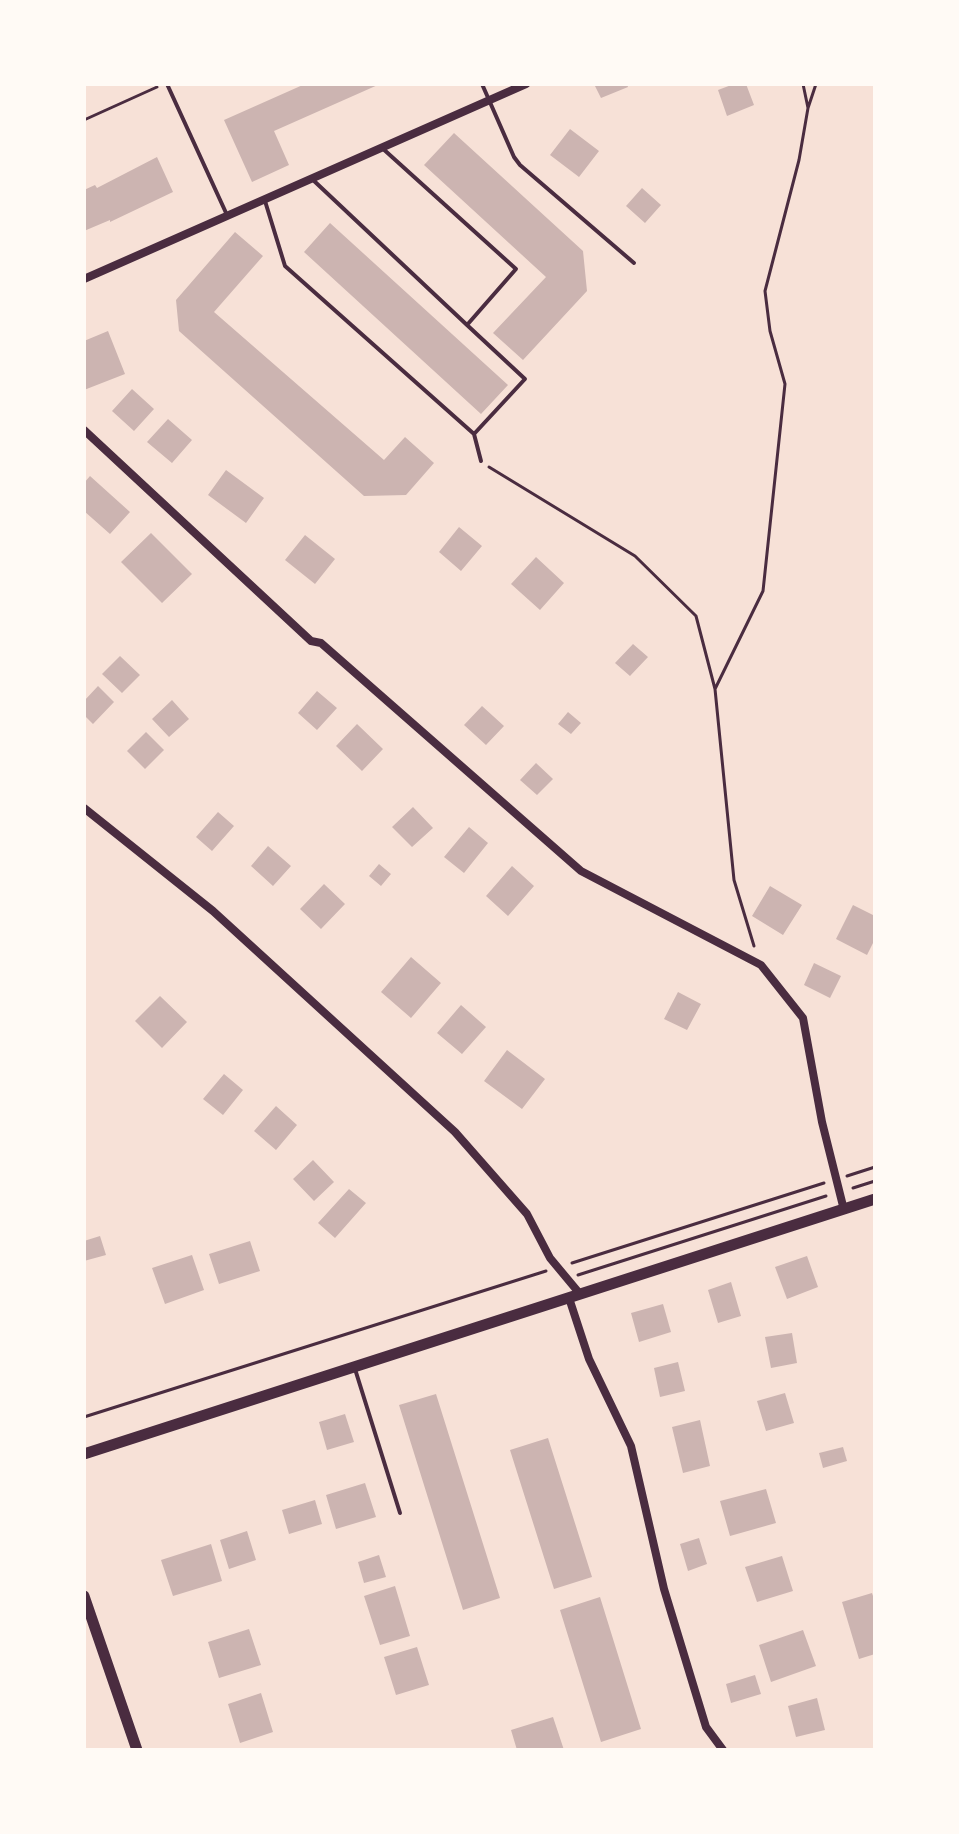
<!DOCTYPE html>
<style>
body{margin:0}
#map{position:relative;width:959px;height:1834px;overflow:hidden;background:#f7e1d7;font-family:"DejaVu Sans",sans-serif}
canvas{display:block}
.frame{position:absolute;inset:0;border:86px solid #fffaf5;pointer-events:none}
</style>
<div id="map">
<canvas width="959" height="1834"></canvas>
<div class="frame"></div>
</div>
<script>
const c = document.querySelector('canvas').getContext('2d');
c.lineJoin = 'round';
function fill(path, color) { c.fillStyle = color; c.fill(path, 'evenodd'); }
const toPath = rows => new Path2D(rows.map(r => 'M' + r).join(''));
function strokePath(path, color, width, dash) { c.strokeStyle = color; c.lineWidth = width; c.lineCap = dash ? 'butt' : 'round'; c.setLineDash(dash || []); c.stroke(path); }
fill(toPath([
 [305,84,380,84,274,131,289,165,252,182,224,120],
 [594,84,627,84,628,87,601,98],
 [734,84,746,84,754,105,727,116,718,90],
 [570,129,599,151,579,177,550,155],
 [454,133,583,251,587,291,523,360,493,333,546,277,424,165],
 [157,157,173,192,110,222,110,220,84,231,84,190,95,185,97,188],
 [642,188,661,205,645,223,626,206],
 [330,223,508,385,481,414,304,252],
 [235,232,263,256,214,312,384,460,405,437,434,463,406,495,364,496,179,331,176,300],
 [108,331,125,374,84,390,84,341],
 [132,389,154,409,134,431,112,411],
 [168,419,192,440,172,463,147,442],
 [226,470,264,498,246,523,208,495],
 [90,476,130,512,110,534,84,511,84,483],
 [459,527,482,546,461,571,439,552],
 [151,533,192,574,162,603,121,562],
 [305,535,335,559,315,584,285,560],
 [536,557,564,583,540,610,511,584],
 [633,644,648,657,630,676,615,663],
 [120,656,140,675,122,693,102,674],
 [98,686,114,702,93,724,84,715,84,701],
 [317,691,337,708,317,730,298,713],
 [172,700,189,719,169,737,152,719],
 [482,706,504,726,486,745,464,725],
 [568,712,581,723,571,734,558,724],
 [357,724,383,749,362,771,336,746],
 [146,732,164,750,145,769,127,751],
 [536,763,553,779,537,795,520,780],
 [413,807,433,828,412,847,392,827],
 [218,812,234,826,212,851,196,837],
 [469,827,488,843,464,873,444,857],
 [268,846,291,866,273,886,251,866],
 [379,864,391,874,381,886,369,876],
 [512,866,534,886,508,916,486,896],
 [324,884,345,904,321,929,300,909],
 [770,886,802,905,783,935,752,916],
 [853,905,875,916,875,939,867,955,836,939],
 [411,957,441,983,411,1018,381,992],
 [814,963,841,976,830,998,804,985],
 [678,992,701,1004,687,1030,664,1019],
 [160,996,187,1022,162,1048,135,1021],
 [461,1005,486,1027,462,1054,437,1033],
 [507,1050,545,1079,522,1109,484,1081],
 [224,1074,243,1090,223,1115,203,1099],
 [276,1106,297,1125,276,1150,254,1131],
 [313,1160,334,1182,314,1201,293,1179],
 [349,1189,366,1203,335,1238,318,1223],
 [100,1236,106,1255,84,1261,84,1241],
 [250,1241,260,1271,219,1284,209,1254],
 [192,1255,204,1290,165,1304,152,1268],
 [807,1256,818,1287,787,1299,775,1267],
 [731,1282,741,1316,718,1323,708,1290],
 [663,1304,671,1332,639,1342,631,1313],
 [792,1333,797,1363,771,1368,765,1337],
 [678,1362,685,1391,660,1397,654,1368],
 [785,1393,794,1423,766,1431,757,1401],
 [436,1394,500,1598,463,1610,399,1405],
 [345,1414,354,1442,327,1450,319,1422],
 [700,1420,710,1466,683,1473,672,1427],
 [548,1438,592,1577,554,1589,510,1450],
 [843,1447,847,1461,823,1468,819,1453],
 [365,1483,376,1517,336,1529,326,1495],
 [766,1489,776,1523,730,1536,720,1501],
 [315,1500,322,1524,289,1534,282,1510],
 [247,1531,256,1560,229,1569,220,1540],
 [699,1538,707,1564,688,1571,680,1544],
 [211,1544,222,1581,173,1596,161,1560],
 [379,1555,386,1577,364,1583,358,1562],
 [782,1556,793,1591,757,1602,745,1567],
 [395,1586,410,1636,380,1645,364,1596],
 [872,1593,875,1602,875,1654,859,1659,842,1602],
 [600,1597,641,1729,601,1742,560,1610],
 [249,1629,261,1665,219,1678,208,1642],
 [803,1630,816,1666,771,1682,759,1645],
 [417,1647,429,1685,396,1695,384,1657],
 [755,1675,761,1694,731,1703,726,1684],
 [261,1693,273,1732,240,1743,228,1704],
 [817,1698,825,1730,796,1737,788,1706],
 [553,1717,564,1750,517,1750,511,1730]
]), '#ccb4b1');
strokePath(toPath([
 [803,84,808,108],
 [84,120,157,87],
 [489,467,635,556,696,616,715,689],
 [754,946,734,880,715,689,763,591,785,384,770,331,765,291,799,160,808,108,816,84],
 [847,1176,875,1167],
 [853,1188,875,1181],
 [572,1263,824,1183],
 [578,1275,826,1196],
 [84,1417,546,1271]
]), '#4a2c40', 3);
strokePath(toPath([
 [167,84,227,215],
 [482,84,514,157,520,165,634,263],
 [312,179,467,325,516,269,381,147],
 [265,201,285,266,474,434,481,461],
 [467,325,525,379,474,434],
 [355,1369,400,1513]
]), '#4a2c40', 4);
strokePath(toPath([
 [84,279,526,84],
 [84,430,311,641,321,643,581,871,761,965,803,1018,822,1122,844,1210],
 [84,808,213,911,455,1132,527,1214,550,1258,580,1294],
 [569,1298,589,1359,631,1446,664,1589,706,1727,723,1750]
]), '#4a2c40', 8);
strokePath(toPath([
 [84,1454,875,1199],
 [84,1596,137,1750]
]), '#4a2c40', 11);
</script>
